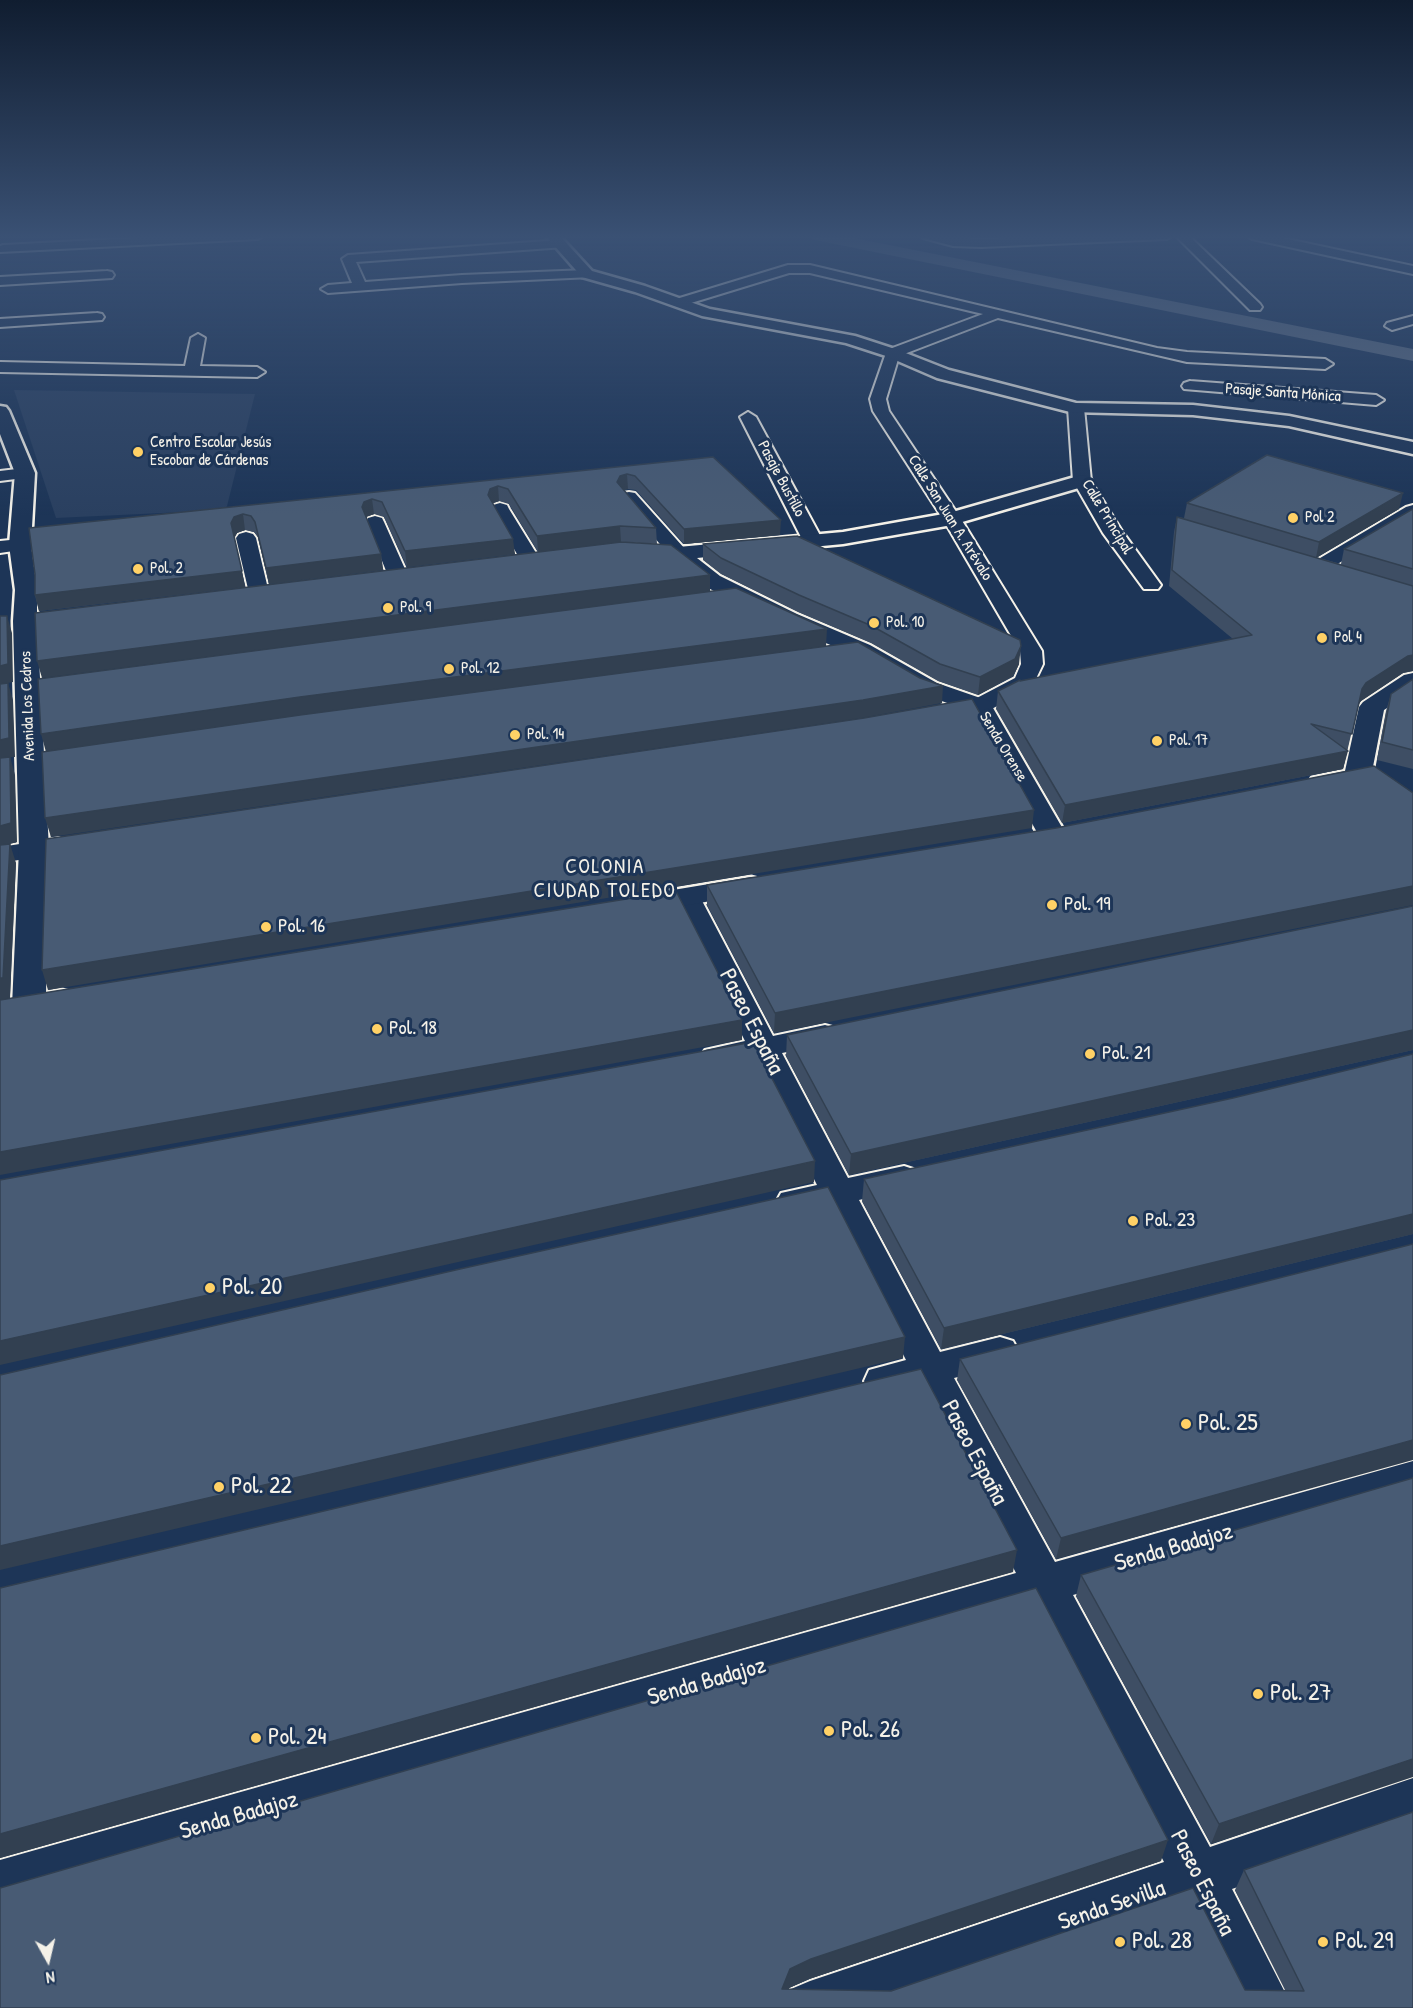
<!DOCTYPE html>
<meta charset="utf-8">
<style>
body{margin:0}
#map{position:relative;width:1413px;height:2008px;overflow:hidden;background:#1d3557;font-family:"Patrick Hand",sans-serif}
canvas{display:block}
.north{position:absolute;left:18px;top:1930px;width:60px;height:60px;-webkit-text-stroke:4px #1d3557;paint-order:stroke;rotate:172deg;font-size:16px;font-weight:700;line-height:24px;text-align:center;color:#f4f1e8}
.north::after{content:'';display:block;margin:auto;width:21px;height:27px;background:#f4f1e8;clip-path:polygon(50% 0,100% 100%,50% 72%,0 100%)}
</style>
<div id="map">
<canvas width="1413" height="2008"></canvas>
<div class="north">N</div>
</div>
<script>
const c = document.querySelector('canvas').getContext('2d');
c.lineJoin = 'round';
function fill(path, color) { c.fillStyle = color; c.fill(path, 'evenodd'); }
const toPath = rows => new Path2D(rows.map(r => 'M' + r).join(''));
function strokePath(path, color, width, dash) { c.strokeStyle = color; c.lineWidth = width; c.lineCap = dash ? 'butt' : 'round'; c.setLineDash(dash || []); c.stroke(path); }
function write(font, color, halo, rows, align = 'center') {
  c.font = font + ' "Patrick Hand",sans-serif'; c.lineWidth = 6; c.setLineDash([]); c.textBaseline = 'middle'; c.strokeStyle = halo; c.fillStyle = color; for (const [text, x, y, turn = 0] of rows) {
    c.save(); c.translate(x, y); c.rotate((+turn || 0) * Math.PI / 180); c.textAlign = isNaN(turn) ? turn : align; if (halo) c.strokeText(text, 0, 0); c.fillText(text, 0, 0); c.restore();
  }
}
fill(toPath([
 [14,390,255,394,226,510,56,518]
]), '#2a4060');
fill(toPath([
 [807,235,839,235,1413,349,1413,361,815,240,807,235]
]), '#5e6d82');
const minor = toPath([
 [192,235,264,235,258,239,0,252,0,246,3,245,192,235],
 [921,235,981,239,1083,235,1173,235,1167,239,981,247,953,246,923,238,921,235],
 [1175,235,1188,235,1260,304,1262,307,1260,310,1250,310,1175,235],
 [1246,235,1269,235,1413,266,1413,274,1252,239,1246,235],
 [561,240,567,244,565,247,356,262,365,282,462,275,587,270,594,274,592,277,462,283,328,293,321,289,328,285,352,283,342,259,348,255,561,240],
 [788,265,810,265,1157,348,1187,352,1325,359,1333,364,1325,369,1187,362,998,318,899,356,886,399,889,411,961,519,1042,651,1043,664,1032,687,988,711,949,719,941,717,937,712,941,707,973,700,1015,678,1021,664,1020,651,943,519,873,411,870,399,887,350,983,314,810,273,789,273,678,307,671,303,673,300,788,265],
 [107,271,112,272,114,275,112,278,0,285,0,277,107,271],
 [97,313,102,314,104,317,102,320,0,327,0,319,97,313],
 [1413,316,1413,324,1392,330,1385,326,1387,323,1413,316],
 [198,334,205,338,200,366,257,367,265,372,257,377,0,372,0,362,185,366,191,338,198,334],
 [1190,381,1376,395,1384,400,1376,405,1184,389,1182,386,1184,383,1190,381],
 [1076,403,1084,408,1091,481,1122,531,1161,585,1158,589,1144,589,1103,533,1073,481,1068,408,1076,403],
 [748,412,756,417,823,541,820,545,806,545,803,541,740,417,748,412],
 [25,468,31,469,34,473,31,477,0,481,0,471,25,468],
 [629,492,635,493,685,549,688,553,685,557,671,557,623,501,620,497,623,493,629,492],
 [500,503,507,505,509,509,541,561,538,565,524,565,521,561,491,509,493,505,500,503],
 [1413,505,1413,519,1324,572,1317,574,1310,572,1307,568,1310,564,1406,507,1413,505],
 [375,516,382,518,384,522,409,578,406,582,399,584,392,582,389,578,366,522,368,518,375,516],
 [246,532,253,534,256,538,269,593,266,597,259,599,252,597,249,593,236,538,239,534,246,532],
 [20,539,27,541,30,545,27,549,0,553,0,541,20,539],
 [59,838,68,840,72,846,68,852,0,863,0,847,59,838],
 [686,889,696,891,700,897,773,1036,825,1025,836,1028,840,1035,836,1042,782,1053,848,1178,904,1166,916,1170,921,1178,916,1186,859,1200,940,1352,1000,1337,1013,1341,1019,1352,1013,1363,954,1378,1055,1562,1413,1461,1413,1495,1073,1595,1210,1847,1413,1778,1413,1826,1232,1889,1293,2008,1238,2008,1186,1905,887,2008,783,2008,791,1989,810,1981,1164,1862,1033,1607,0,1910,0,1860,1016,1573,920,1387,883,1396,869,1392,864,1381,869,1370,906,1360,828,1207,793,1214,781,1211,776,1202,781,1193,817,1185,754,1059,716,1067,705,1064,700,1057,705,1050,745,1041,672,897,676,891,686,889]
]);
const tertiary = toPath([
 [545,235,559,235,592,271,645,286,710,309,855,336,898,350,949,370,1076,403,1193,405,1289,416,1413,442,1413,454,1289,426,1193,415,1070,412,937,378,886,356,846,343,702,316,635,292,582,277,545,235],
 [0,406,6,407,9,411,35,473,31,545,37,590,37,621,49,849,46,993,62,990,74,993,78,1000,74,1007,29,1016,17,1013,12,1006,19,849,13,621,15,590,9,545,15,473,0,434,0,406],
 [1082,475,1089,477,1092,481,1089,485,952,525,843,544,697,558,720,576,797,614,870,645,937,683,989,701,1067,836,1063,842,1053,845,1043,842,1039,836,970,711,919,693,854,655,781,624,704,586,672,559,636,556,628,555,625,550,628,545,636,544,678,547,843,532,949,513,1082,475],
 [1413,673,1413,691,1384,710,1371,777,1367,783,1322,792,1312,790,1308,784,1312,778,1345,771,1359,707,1363,702,1404,675,1413,673],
 [751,877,762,880,766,886,762,892,637,914,626,911,622,905,626,899,637,896,751,877]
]);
strokePath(minor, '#f4f1e8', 4);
strokePath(tertiary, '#f4f1e8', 5);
fill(minor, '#1d3557');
fill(tertiary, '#1d3557');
fill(toPath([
 [713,457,780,535,684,544,636,490,628,489,623,490,656,528,657,544,621,542,538,552,509,504,499,501,493,503,515,554,407,567,384,517,374,514,366,517,381,554,383,570,269,584,258,537,254,532,245,530,237,533,234,537,245,587,39,611,35,595,35,574,29,528],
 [1187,503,1399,509,1316,557,1341,564,1344,549,1413,509,1413,671,1403,673,1361,701,1358,705,1343,769,1062,823,996,709,998,691,1020,681,1233,639,1169,586,1174,532,1177,517,1184,518],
 [703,544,1019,664,1013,676,978,695,938,681,871,643,798,612,721,574,703,560],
 [1413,679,1413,769,1377,760,1386,711,1391,694],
 [1413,793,774,1033,707,905,707,885],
 [1413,906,1413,1050,849,1175,786,1056,787,1035],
 [1413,1054,1413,1234,941,1349,862,1201,864,1179,1233,1098],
 [1413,1244,1056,1559,957,1380,960,1359],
 [1413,1478,1211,1844,1076,1596,1081,1575],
 [1161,1861,809,1979,789,1988,788,1990,891,1991,1285,1990,1235,1890,1244,1870,1413,2008,0,2008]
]), '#3e4e64');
fill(toPath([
 [627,474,628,489,620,491,617,482,620,476],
 [498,486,499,501,491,504,488,495,490,489],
 [1403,493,1399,509,1316,558,1319,542],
 [372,499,374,514,366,517,362,507,364,502],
 [243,514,245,530,237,533,234,539,231,523,234,517],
 [781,520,780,535,684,544,684,529],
 [620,526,621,542,538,552,537,536],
 [513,539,515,554,407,567,405,551],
 [381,554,383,570,269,584,266,568],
 [242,571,245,587,39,611,35,595],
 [710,575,710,592,42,678,37,661],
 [7,616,12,633,13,682,8,683,13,700,15,757,10,757,15,775,17,842,10,844,16,863,10,998,0,1000,0,666],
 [827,629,826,646,303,715,46,752,41,734,300,697],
 [1021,646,1019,664,1013,676,978,695,980,677],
 [1413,655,1413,671,1403,673,1361,701,1357,707,1362,689,1366,683,1408,656],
 [943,686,942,703,862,718,51,837,45,818],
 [1348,751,1343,769,1062,823,1065,805],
 [1034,810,1032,828,48,990,42,970],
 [1413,886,1413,905,774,1033,775,1013],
 [742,1020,742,1040,0,1175,0,1152],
 [1413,1030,1413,1050,849,1175,851,1154],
 [815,1161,814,1182,0,1365,0,1341],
 [1413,1214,1413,1234,941,1349,944,1328],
 [905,1337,903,1358,0,1570,0,1546],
 [1413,1440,1413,1460,1056,1559,1061,1538],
 [1017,1550,1013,1572,0,1858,0,1834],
 [1413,1759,1413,1777,1211,1844,1219,1824],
 [1168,1840,1161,1861,809,1979,789,1988,781,2008,782,1989,790,1969,811,1959]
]), '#324051');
const building = toPath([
 [1267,455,1403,493,1319,542,1187,503,1267,455],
 [713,457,781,520,684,529,635,476,627,474,620,476,617,482,656,528,620,526,537,536,508,489,498,486,490,489,488,495,513,539,405,551,382,502,372,499,364,502,362,507,381,554,266,568,255,522,251,516,243,514,234,517,231,523,242,571,35,595,35,574,29,528,713,457],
 [1413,509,1413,569,1344,549,1413,509],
 [1177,517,1413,586,1413,655,1408,656,1366,683,1362,689,1352,734,1311,724,1348,751,1065,805,998,691,1020,680,1020,681,1252,635,1172,570,1177,517],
 [797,536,1020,640,1021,646,1015,659,980,677,940,664,872,626,799,595,721,558,703,544,797,536],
 [621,542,671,545,710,575,37,661,35,613,621,542],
 [736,588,827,629,300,697,41,734,38,679,736,588],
 [0,616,7,616,8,664,0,666,0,616],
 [858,642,920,678,943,686,863,700,45,818,42,752,300,715,858,642],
 [1413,679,1413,750,1382,742,1391,694,1413,679],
 [8,683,9,738,0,740,0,684,8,683],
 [972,699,1034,810,42,970,46,839,864,718,972,699],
 [10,757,11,823,0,826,0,758,10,757],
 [1374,766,1413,793,1413,886,775,1013,707,885,1056,828,1374,766],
 [10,844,3,978,0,978,0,845,10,844],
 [676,891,742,1020,0,1152,0,1000,676,891],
 [1413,906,1413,1030,851,1154,787,1035,1413,906],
 [753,1042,815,1161,0,1341,0,1180,753,1042],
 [1413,1054,1413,1214,944,1328,864,1179,1233,1098,1413,1054],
 [828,1187,905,1337,0,1546,0,1375,460,1269,828,1187],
 [1413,1244,1413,1440,1061,1538,960,1359,1413,1244],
 [921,1369,1017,1550,0,1834,0,1588,921,1369],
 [1413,1478,1413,1759,1219,1824,1081,1575,1413,1478],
 [1036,1588,1168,1840,811,1959,790,1969,782,1989,891,1991,1193,1888,1245,1990,1304,1991,1244,1870,1413,1812,1413,2008,0,2008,0,1888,1036,1588]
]);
fill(building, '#485b74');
strokePath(building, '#324051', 1.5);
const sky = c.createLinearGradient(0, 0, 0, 516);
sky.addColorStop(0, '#101d30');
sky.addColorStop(0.46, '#3a5174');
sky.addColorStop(1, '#3a517400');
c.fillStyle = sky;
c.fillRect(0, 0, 1413, 516);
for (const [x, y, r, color] of [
 [138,452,6,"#ffd166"],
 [1293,518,6,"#ffd166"],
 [138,569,6,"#ffd166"],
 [388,608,6,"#ffd166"],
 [874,623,6,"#ffd166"],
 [1322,638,6,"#ffd166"],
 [449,669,6,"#ffd166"],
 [515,735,6,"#ffd166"],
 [1157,741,6,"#ffd166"],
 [1052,905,6,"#ffd166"],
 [266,927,6,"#ffd166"],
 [377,1029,6,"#ffd166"],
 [1090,1054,6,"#ffd166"],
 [1133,1221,6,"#ffd166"],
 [210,1288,6,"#ffd166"],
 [1186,1424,6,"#ffd166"],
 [219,1487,6,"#ffd166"],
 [1258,1694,6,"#ffd166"],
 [829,1731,6,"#ffd166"],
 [256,1738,6,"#ffd166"],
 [1120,1942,6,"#ffd166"],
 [1323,1942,6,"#ffd166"]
]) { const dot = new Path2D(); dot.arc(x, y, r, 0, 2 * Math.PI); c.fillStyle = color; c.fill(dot); strokePath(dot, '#1d3557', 2); }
write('16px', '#f4f1e8', '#1d3557', [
 ["Pasaje Santa Mónica",1283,393,4],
 ["Pasaje Bustillo",781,479,62],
 ["Calle Principal",1107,517,59],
 ["Calle San Juan A. Arévalo",950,518,58],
 ["Avenida Los Cedros",28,706,-92],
 ["Senda Orense",1003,747,59]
]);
write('16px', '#f4f1e8', '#1d3557', [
 ["Centro Escolar Jesús",150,443],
 ["Escobar de Cárdenas",150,461],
 ["Pol 2",1305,518],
 ["Pol. 2",150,569],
 ["Pol. 9",400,608],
 ["Pol. 10",886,623],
 ["Pol 4",1334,638],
 ["Pol. 12",461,669],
 ["Pol. 14",527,735],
 ["Pol. 17",1169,741]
], 'left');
write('20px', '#f4f1e8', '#1d3557', [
 ["Pol. 19",1064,905],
 ["Pol. 16",278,927],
 ["Pol. 18",389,1029],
 ["Pol. 21",1102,1054],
 ["Pol. 23",1145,1221]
], 'left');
c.letterSpacing = '1.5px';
write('21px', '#f4f1e8', '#1d3557', [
 ["COLONIA",605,867],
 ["CIUDAD TOLEDO",605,891]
]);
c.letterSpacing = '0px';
write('24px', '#f4f1e8', '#1d3557', [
 ["Paseo España",751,1022,63],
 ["Paseo España",974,1453,62],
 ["Senda Badajoz",1174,1548,-16],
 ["Senda Badajoz",707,1682,-16],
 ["Senda Badajoz",239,1816,-16],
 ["Paseo España",1202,1883,63],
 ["Senda Sevilla",1112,1906,-19]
]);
write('24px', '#f4f1e8', '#1d3557', [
 ["Pol. 20",222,1288],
 ["Pol. 25",1198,1424],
 ["Pol. 22",231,1487],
 ["Pol. 27",1270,1694],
 ["Pol. 26",841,1731],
 ["Pol. 24",268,1738],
 ["Pol. 28",1132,1942],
 ["Pol. 29",1335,1942]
], 'left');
</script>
